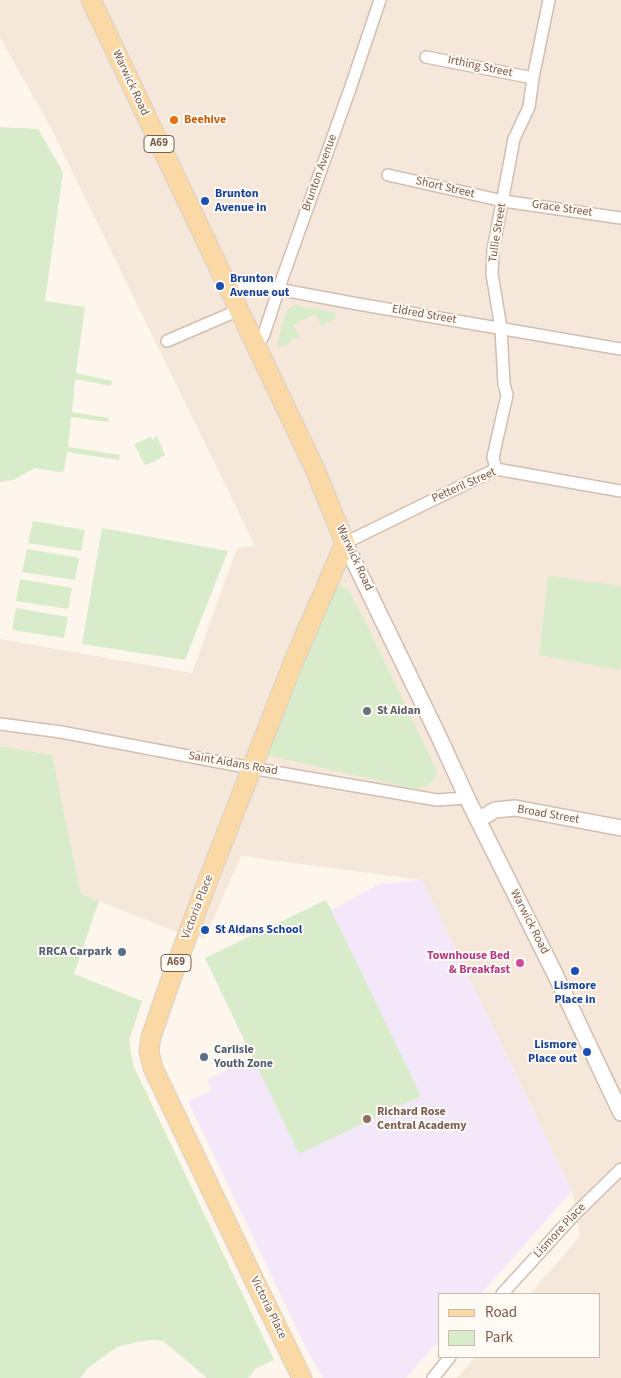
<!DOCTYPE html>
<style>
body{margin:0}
#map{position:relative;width:621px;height:1378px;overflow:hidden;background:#fdf6ec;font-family:"Source Sans 3",sans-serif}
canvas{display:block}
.legend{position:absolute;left:438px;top:1293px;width:162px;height:65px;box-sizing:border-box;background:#fffaf3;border:1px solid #cabbb1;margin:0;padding:6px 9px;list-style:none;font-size:15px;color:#7a5c4d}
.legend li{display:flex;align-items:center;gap:10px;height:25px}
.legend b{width:25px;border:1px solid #cabbb1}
</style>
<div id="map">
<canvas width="621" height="1378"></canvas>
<ul class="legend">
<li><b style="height:6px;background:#fbd9a5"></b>Road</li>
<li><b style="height:14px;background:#d8ecc9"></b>Park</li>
</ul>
</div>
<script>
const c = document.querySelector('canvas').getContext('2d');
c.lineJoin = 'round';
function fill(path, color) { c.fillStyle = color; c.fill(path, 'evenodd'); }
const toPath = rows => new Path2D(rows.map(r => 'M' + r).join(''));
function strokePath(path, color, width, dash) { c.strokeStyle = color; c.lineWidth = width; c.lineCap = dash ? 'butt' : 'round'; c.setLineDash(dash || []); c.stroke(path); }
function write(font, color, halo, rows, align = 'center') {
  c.font = font + ' "Source Sans 3",sans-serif'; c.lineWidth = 4; c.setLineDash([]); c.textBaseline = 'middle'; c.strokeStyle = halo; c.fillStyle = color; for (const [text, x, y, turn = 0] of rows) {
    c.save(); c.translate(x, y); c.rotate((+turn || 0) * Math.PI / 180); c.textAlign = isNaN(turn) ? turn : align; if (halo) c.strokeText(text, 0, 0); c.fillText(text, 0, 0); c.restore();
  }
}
fill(toPath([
 [0,0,621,0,621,1378,457,1378,475,1357,600,1357,600,1294,530,1294,580,1236,572,1191,422,880,241,856,205,938,172,930,81,894,52,755,0,746,0,639,192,673,237,548,255,546,50,126,0,38]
]), '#f5e8da');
fill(toPath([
 [422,880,572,1191,481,1294,440,1294,440,1340,406,1378,323,1378,306,1348,188,1101,212,1090,207,1080,252,1057,205,958,326,900,331,910,380,884]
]), '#f3e8fa');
fill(toPath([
 [0,127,38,129,63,172,45,301,85,307,76,373,112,381,111,386,75,379,72,412,109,418,108,422,71,417,68,447,120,455,119,460,67,452,64,471,60,472,35,468,13,480,0,482],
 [294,305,333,312,335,313,335,319,322,326,315,314,293,325,300,337,290,340,291,343,280,347,277,342,287,311],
 [157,436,165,455,153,462,145,465,134,444,151,437,153,440],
 [33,521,85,530,81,551,28,543],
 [102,528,228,551,185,660,82,644],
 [27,549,79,558,75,580,22,572],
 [548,576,621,586,621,661,620,670,539,655],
 [20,579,72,588,68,609,16,601],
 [336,585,342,586,349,591,352,597,365,621,436,769,437,775,428,785,415,789,266,755,265,746],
 [16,608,68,617,64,638,12,630],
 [0,746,52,755,81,894,99,901,74,974,142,1001,129,1040,131,1055,134,1067,274,1360,255,1369,248,1378,207,1378,163,1341,152,1340,137,1342,117,1347,88,1368,80,1378,0,1378],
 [326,900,421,1096,299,1154,205,958]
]), '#d8ecc9');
const minor = toPath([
 [426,57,533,78],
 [388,175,503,201,621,218],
 [229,288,239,283,245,283,358,304,621,349],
 [167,341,239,310],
 [255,342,262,338,264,334,282,279,350,89,380,0],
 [496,469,493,457,507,395,504,384,501,328,492,274,493,250,514,139,529,107,533,78,549,0],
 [345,543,496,469,621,491],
 [0,724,61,732,251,768,437,800,467,798],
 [502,1294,574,1215,621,1169],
 [433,1378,450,1357]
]);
const tertiary = toPath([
 [345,543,439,737,467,798,556,976,621,1113],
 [478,820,495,810,515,808,621,828]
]);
const primary = toPath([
 [91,0,314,467,345,543,295,658,210,875,170,982,151,1037,149,1051,153,1068,255,1282,302,1378]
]);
strokePath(minor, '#d1beb0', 14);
strokePath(tertiary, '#d1beb0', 18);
strokePath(primary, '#dad1cd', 21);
strokePath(minor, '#fff', 11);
strokePath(tertiary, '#fff', 15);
strokePath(primary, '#fbd9a5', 19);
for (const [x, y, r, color] of [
 [174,120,5,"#e8710a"],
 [205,201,5,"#1a4fb4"],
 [220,286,5,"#1a4fb4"],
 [367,711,5,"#6b7280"],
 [205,930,5,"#1a4fb4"],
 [122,952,5,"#5c6f8a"],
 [520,963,5,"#d1479c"],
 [575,971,5,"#1a4fb4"],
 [587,1052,5,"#1a4fb4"],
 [204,1057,5,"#5c6f8a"],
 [367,1119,5,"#8d6e63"]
]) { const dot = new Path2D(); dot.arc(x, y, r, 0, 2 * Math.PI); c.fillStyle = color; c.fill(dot); strokePath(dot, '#fffaf3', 2); }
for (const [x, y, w] of [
 [159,144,30],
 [176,963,30]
]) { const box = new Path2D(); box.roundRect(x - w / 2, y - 8.5, w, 17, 4); c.fillStyle = '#fffaf3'; c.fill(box); strokePath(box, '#7a5c4d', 1); }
write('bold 11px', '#7a5c4d', null, [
 ["A69",159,144],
 ["A69",176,963]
]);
write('12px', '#7a5c4d', '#fffaf3', [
 ["Irthing Street",480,67,12],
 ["Warwick Road",130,83,65],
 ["Brunton Avenue",320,173,-70],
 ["Short Street",445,188,13],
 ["Grace Street",562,209,8],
 ["Tullie Street",498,233,-81],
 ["Eldred Street",424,315,10],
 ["Petteril Street",464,486,-24],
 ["Warwick Road",354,558,65],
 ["Saint Aidans Road",233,764,10],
 ["Broad Street",548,815,10],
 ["Victoria Place",198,907,-69],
 ["Warwick Road",529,922,63],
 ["Lismore Place",560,1231,-47],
 ["Victoria Place",268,1308,64]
]);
write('bold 12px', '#c56008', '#fffaf3', [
 ["Beehive",184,120]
], 'left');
write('bold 12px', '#164399', '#fffaf3', [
 ["Brunton",215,194],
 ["Avenue in",215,208],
 ["Brunton",230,279],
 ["Avenue out",230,293],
 ["St Aidans School",215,930],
 ["Lismore",575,986,"center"],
 ["Place in",575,1000,"center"],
 ["Lismore",577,1045,"right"],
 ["Place out",577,1059,"right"]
], 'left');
write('bold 12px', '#5b616d', '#fffaf3', [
 ["St Aidan",377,711]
], 'left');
write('bold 12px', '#4e5e75', '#fffaf3', [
 ["RRCA Carpark",112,952],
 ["Carlisle",214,1050,"left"],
 ["Youth Zone",214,1064,"left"]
], 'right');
write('bold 12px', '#b23c85', '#fffaf3', [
 ["Townhouse Bed",510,956],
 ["& Breakfast",510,970]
], 'right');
write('bold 12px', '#785e54', '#fffaf3', [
 ["Richard Rose",377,1112],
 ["Central Academy",377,1126]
], 'left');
</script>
